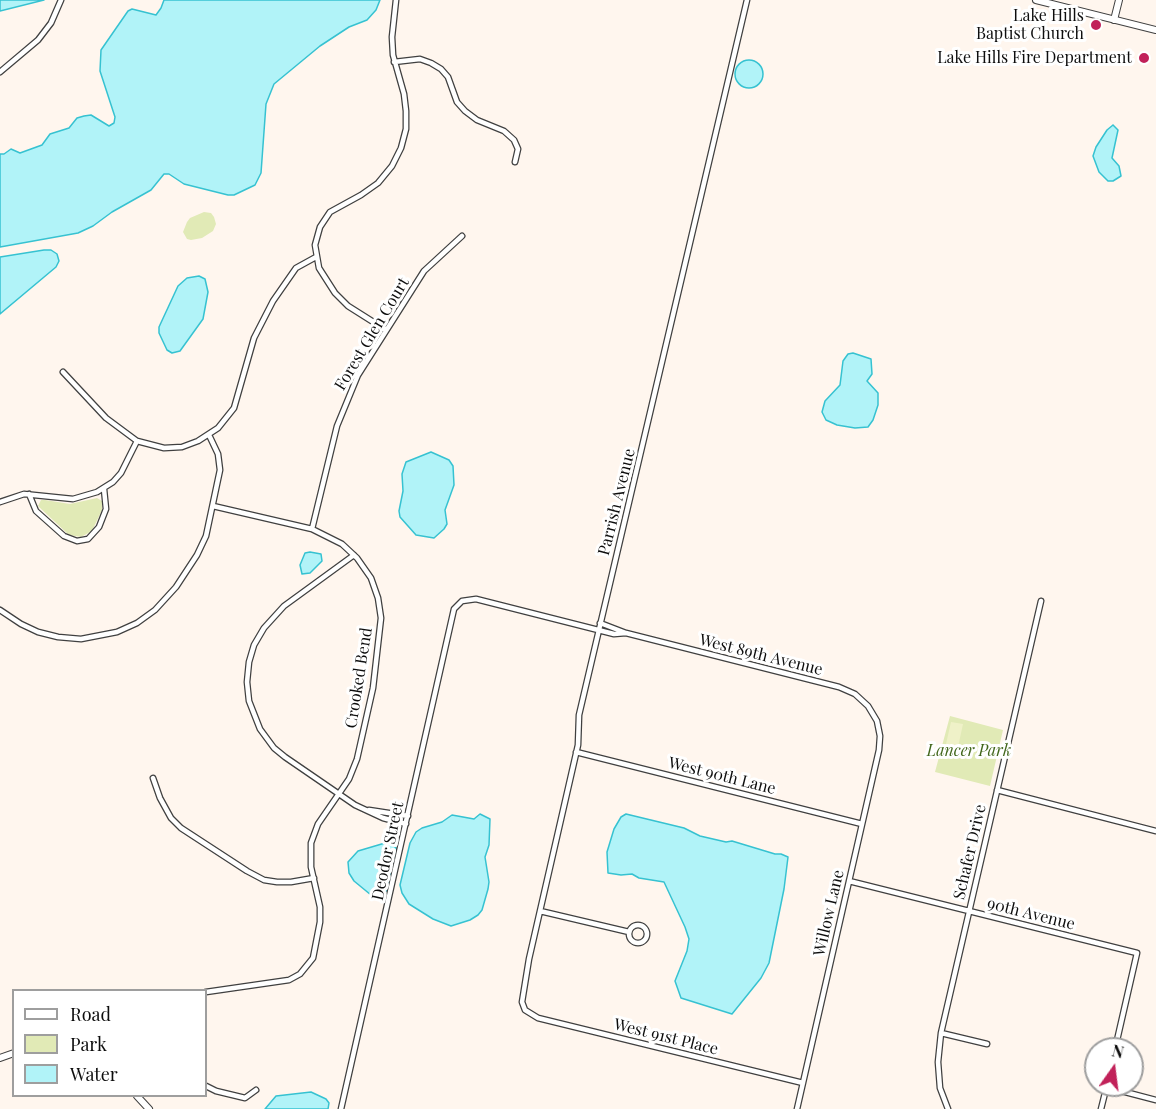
<!DOCTYPE html>
<style>
body{margin:0}
#map{position:relative;width:1156px;height:1109px;overflow:hidden;background:#fff6ee;font-family:"Playfair Display",serif}
canvas{display:block}
.legend{position:absolute;left:12px;top:989px;width:195px;height:108px;box-sizing:border-box;background:#fff;border:2px solid #9e9e9e;margin:0;padding:8px 10px;list-style:none;font-size:18px;color:#0d0d0d}
.legend li{display:flex;align-items:center;gap:12px;height:30px}
.legend b{width:30px;border:2px solid #9e9e9e}
.north{position:absolute;left:1084px;top:1037px;width:60px;height:60px;box-sizing:border-box;background:#fff;border:2px solid #9e9e9e;border-radius:50%;rotate:14deg;font-size:16px;font-weight:700;line-height:24px;text-align:center;color:#0d0d0d}
.north::after{content:'';display:block;margin:auto;width:21px;height:27px;background:#c12159;clip-path:polygon(50% 0,100% 100%,50% 72%,0 100%)}
</style>
<div id="map">
<canvas width="1156" height="1109"></canvas>
<ul class="legend">
<li><b style="height:8px;background:#fff"></b>Road</li>
<li><b style="height:16px;background:#e1eab6"></b>Park</li>
<li><b style="height:16px;background:#b1f3f8"></b>Water</li>
</ul>
<div class="north">N</div>
</div>
<script>
const c = document.querySelector('canvas').getContext('2d');
c.lineJoin = 'round';
function fill(path, color) { c.fillStyle = color; c.fill(path, 'evenodd'); }
const toPath = rows => new Path2D(rows.map(r => 'M' + r).join(''));
function strokePath(path, color, width, dash) { c.strokeStyle = color; c.lineWidth = width; c.lineCap = dash ? 'butt' : 'round'; c.setLineDash(dash || []); c.stroke(path); }
function write(font, color, halo, rows, align = 'center') {
  c.font = font + ' "Playfair Display",serif'; c.lineWidth = 6; c.setLineDash([]); c.textBaseline = 'middle'; c.strokeStyle = halo; c.fillStyle = color; for (const [text, x, y, turn = 0] of rows) {
    c.save(); c.translate(x, y); c.rotate((+turn || 0) * Math.PI / 180); c.textAlign = isNaN(turn) ? turn : align; if (halo) c.strokeText(text, 0, 0); c.fillText(text, 0, 0); c.restore();
  }
}
fill(toPath([
 [204,212,211,213,214,217,216,224,213,231,202,238,191,240,187,239,183,232,187,222,190,218],
 [97,498,102,501,102,510,92,531,81,537,69,535,38,506,41,500,45,500,70,504],
 [950,716,1003,730,990,786,935,772]
]), '#e1eab6');
fill(toPath([
 [951,722,963,724,958,747,946,744]
]), '#eff1c8');
const water = toPath([
 [0,0,44,0,0,11,0,0],
 [164,0,380,0,376,10,367,20,349,27,320,46,274,84,266,104,261,173,255,185,234,195,228,195,184,184,169,174,164,174,151,190,112,212,93,226,78,233,0,247,0,154,4,154,11,149,20,153,42,145,50,134,69,128,77,118,84,116,91,115,109,126,114,123,115,117,100,71,101,50,128,11,132,9,156,15,161,8,164,0],
 '735 74a14 14 0 1 1 28 0a14 14 0 1 1-28 0Z',
 [1113,125,1118,130,1112,158,1119,166,1121,176,1113,181,1108,181,1099,172,1093,156,1096,147,1107,130,1113,125],
 [44,250,51,250,57,254,59,261,56,267,0,314,0,257,44,250],
 [199,276,205,279,208,292,203,319,180,351,172,353,167,350,159,333,159,327,178,286,187,278,199,276],
 [853,353,871,359,872,374,867,381,878,393,878,405,873,420,868,427,855,428,837,425,826,420,822,412,825,401,840,385,843,361,848,354,853,353],
 [431,452,449,460,453,466,454,485,445,510,447,524,444,529,434,538,416,535,400,517,399,511,403,491,402,474,406,462,431,452],
 [310,552,321,554,322,561,310,573,302,574,300,565,305,553,310,552],
 [480,814,490,819,489,845,485,857,489,882,488,889,482,910,478,915,470,920,451,926,433,919,409,904,402,893,400,885,410,843,416,832,422,828,442,822,452,815,474,819,480,814],
 [626,814,684,828,700,836,726,842,732,841,775,854,781,854,788,857,784,889,769,963,761,978,732,1014,681,998,675,981,687,951,689,939,685,927,664,882,639,878,632,874,621,875,608,873,607,852,614,829,621,817,626,814],
 [385,843,392,844,397,849,388,888,384,894,371,895,354,881,349,873,348,862,358,851,385,843],
 [311,1092,326,1099,329,1103,328,1109,265,1109,276,1096,311,1092]
]);
fill(water, '#b1f3f8');
strokePath(water, '#36c2d1', 1.5);
const minor = toPath([
 [747,0,579,715,578,745,529,959,522,1002,525,1010,538,1018,803,1083],
 [394,62,420,59,431,63,441,69,448,77,457,102,465,111,477,120,504,131,514,140,518,149,515,162],
 [0,72,38,40,51,23,61,0],
 [386,330,348,306,335,293,319,268,315,245,320,227,330,212,361,195,378,183,392,166,401,148,406,129,406,111,404,94,393,55,392,37,396,0],
 [63,372,106,418,137,441,164,448,182,447,198,441,218,428,234,408,254,338,273,301,296,268,316,257],
 [29,494,36,511,64,536,77,541,88,539,99,527,106,509,104,489],
 [0,502,24,494,73,499,97,492,113,482,121,473,137,441],
 [312,529,337,426,358,375,424,271,462,236],
 [354,555,284,606,264,628,254,645,249,662,247,682,249,701,260,729,274,748,285,757,355,805,383,818,406,824],
 [0,610,21,624,38,632,58,637,81,639,117,632,137,623,155,610,176,587,197,555,206,536,220,470,218,454,209,435],
 [626,633,839,687,855,694,868,706,877,721,880,736,879,750,797,1109],
 [576,752,862,824],
 [153,778,160,798,171,818,181,828,247,871,264,880,277,882,291,882,314,878],
 [997,790,1156,831],
 [369,810,408,816],
 [849,881,1137,953,1115,1049],
 [540,911,629,932],
 '629 934a9 9 0 1 1 18 0a9 9 0 1 1-18 0Z',
 [206,992,289,980,300,974,313,958,320,922,320,907,311,867,311,843,318,824,349,779,357,759,373,688,381,618,378,598,371,578,357,558,342,544,312,529,213,506],
 [941,1033,987,1044],
 [206,1086,216,1091,245,1098,256,1090],
 [1106,1087,1156,1100],
 [341,1109,454,609,462,601,476,599,614,634,626,633,600,623],
 [948,1109,940,1088,938,1062,941,1033,1041,601],
 [1101,1109,1107,1085]
]);
const tertiary = toPath([
 [1036,0,1156,30],
 [1114,20,1119,0],
 [0,1058,14,1053],
 [137,1096,149,1109]
]);
strokePath(minor, '#404040', 7);
strokePath(tertiary, '#404040', 8);
strokePath(minor, '#fff', 4.5);
strokePath(tertiary, '#fff', 6);
for (const [x, y, r, color] of [
 [1096,25,6,"#c12159"],
 [1144,58,6,"#c12159"]
]) { const dot = new Path2D(); dot.arc(x, y, r, 0, 2 * Math.PI); c.fillStyle = color; c.fill(dot); strokePath(dot, '#fff', 2); }
write('16px', '#0d0d0d', '#fff', [
 ["Lake Hills",1084,16],
 ["Baptist Church",1084,34],
 ["Lake Hills Fire Department",1132,58]
], 'right');
write('16px', '#0d0d0d', '#fff', [
 ["Forest Glen Court",372,334,-59],
 ["Parrish Avenue",617,502,-76],
 ["West 89th Avenue",761,655,14],
 ["Crooked Bend",359,678,-81],
 ["West 90th Lane",722,776,14],
 ["Deodor Street",388,851,-78],
 ["Schafer Drive",970,852,-77],
 ["Willow Lane",829,913,-77],
 ["90th Avenue",1031,914,14],
 ["West 91st Place",666,1037,14]
]);
write('italic 16px', '#42671c', '#fff', [
 ["Lancer Park",969,751]
]);
</script>
